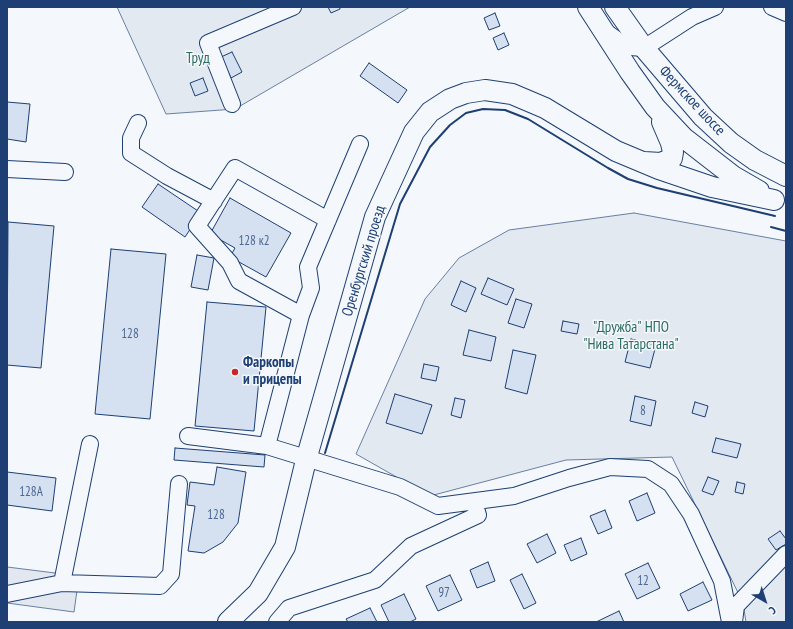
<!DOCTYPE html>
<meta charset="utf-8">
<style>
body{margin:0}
#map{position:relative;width:793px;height:629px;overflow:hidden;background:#f4f7fb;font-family:"PT Sans Narrow",sans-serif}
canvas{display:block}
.frame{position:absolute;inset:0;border:8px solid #1d3f73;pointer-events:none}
.north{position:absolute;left:745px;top:581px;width:40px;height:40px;-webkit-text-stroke:3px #f4f7fb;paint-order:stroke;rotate:141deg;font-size:11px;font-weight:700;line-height:16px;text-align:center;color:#1d3f73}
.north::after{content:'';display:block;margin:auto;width:14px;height:18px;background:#1d3f73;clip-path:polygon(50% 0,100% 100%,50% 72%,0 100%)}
</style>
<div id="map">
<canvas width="793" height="629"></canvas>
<div class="frame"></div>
<div class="north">С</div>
</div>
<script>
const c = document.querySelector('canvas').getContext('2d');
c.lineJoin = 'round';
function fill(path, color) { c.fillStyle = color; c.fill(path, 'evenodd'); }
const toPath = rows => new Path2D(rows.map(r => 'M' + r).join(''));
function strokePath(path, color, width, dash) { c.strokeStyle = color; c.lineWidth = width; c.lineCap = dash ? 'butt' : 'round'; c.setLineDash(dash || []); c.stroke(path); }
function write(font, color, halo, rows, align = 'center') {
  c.font = font + ' "PT Sans Narrow",sans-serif'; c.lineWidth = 3; c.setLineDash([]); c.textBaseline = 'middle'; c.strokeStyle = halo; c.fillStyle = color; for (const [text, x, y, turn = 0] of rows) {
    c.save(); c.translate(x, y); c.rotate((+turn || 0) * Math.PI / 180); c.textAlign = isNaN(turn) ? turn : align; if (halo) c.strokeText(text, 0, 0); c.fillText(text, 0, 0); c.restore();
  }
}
const green = toPath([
 [117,7,410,7,235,109,166,114,117,7],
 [634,213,786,241,786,622,746,622,743,603,672,457,566,460,430,496,356,454,425,299,459,258,509,230,634,213]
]);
fill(green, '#e3e9f0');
strokePath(green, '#687fa3', 1);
const parking = toPath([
 [7,567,79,576,74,612,7,603,7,567]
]);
fill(parking, '#e3e8f0');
strokePath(parking, '#687fa3', 1);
const building = toPath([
 [328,7,340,7,340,9,331,13,328,7],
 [495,13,500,26,489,30,484,18,495,13],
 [504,33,509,45,498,50,493,38,504,33],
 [232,52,242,72,231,78,221,57,232,52],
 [369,63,407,90,398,103,360,76,369,63],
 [203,78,208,91,195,96,190,83,203,78],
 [7,102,30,104,26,142,7,139,7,102],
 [158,184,201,213,185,237,142,207,158,184],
 [230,198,291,233,266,277,230,257,235,248,210,234,230,198],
 [8,222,54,226,41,368,7,365,8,222],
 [111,249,166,254,150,419,95,414,111,249],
 [197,255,214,258,208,290,191,287,197,255],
 [488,278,514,289,507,305,481,294,488,278],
 [461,281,476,288,466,312,451,305,461,281],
 [516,299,532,304,524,328,508,323,516,299],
 [207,302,266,307,254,431,195,426,207,302],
 [563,321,579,324,577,334,561,331,563,321],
 [469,330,496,337,491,361,463,355,469,330],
 [631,339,656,345,650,368,625,362,631,339],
 [513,350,536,355,527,394,505,388,513,350],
 [424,364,439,367,436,381,421,378,424,364],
 [395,394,432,405,422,434,386,423,395,394],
 [635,396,656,401,651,426,630,421,635,396],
 [455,398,465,400,461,418,451,415,455,398],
 [695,402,708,406,705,417,692,413,695,402],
 [716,438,741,444,737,458,712,452,716,438],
 [175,448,265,455,264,467,174,460,175,448],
 [217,467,246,472,238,523,223,542,204,553,188,551,195,506,187,505,190,482,214,485,217,467],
 [7,472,56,478,52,511,7,505,7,472],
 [708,477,719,481,713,495,702,491,708,477],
 [737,482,745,484,743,494,735,492,737,482],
 [647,493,655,513,637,521,629,501,647,493],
 [605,510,612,528,598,534,590,516,605,510],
 [780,531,786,539,786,544,776,550,768,539,780,531],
 [547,534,556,553,537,563,527,544,547,534],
 [581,538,587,554,571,561,564,545,581,538],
 [488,562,495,581,477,588,470,570,488,562],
 [648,563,660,588,637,599,625,574,648,563],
 [522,574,536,603,524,609,510,580,522,574],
 [450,575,462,600,438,611,426,586,450,575],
 [703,582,712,600,688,611,680,594,703,582],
 [404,594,416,619,410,622,389,622,381,605,404,594],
 [370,608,377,622,348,622,346,619,370,608],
 [619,611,624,622,596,622,619,611]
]);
fill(building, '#d5e0f0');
strokePath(building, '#1d3f73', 1);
const minor = toPath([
 [772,7,786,13],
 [606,32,620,42,630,47,644,48,692,17,715,7],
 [232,104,208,43,293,7],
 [138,123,131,138,131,153,167,176,214,201],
 [7,169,65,172],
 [301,315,311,288,308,267,360,144],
 [188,436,267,446,400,487,438,506,514,496,569,478,610,467,648,469,671,484,691,514,722,581,730,622],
 [267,446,301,315,239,281,230,263,197,226,235,168,328,220],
 [62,583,160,586,171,574,179,484],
 [7,594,62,583,90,444],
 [277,622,289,608,375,580,411,546,478,515,474,502],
 [734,622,736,606,786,554]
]);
const major = toPath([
 [588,7,630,72,655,107,684,138,733,176,759,191],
 [615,7,644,48,703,117,731,143,755,160,786,176],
 [644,162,661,163,672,158,673,152,671,143,662,122],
 [228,622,258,593,285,547,306,460,375,217,414,132,430,112,450,99,466,93,485,90,512,94,545,108,616,151,659,169,712,187,774,200]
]);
strokePath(minor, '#1d3f73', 18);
strokePath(major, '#1d3f73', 22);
strokePath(minor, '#f4f7fb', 16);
strokePath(major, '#f4f7fb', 20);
strokePath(toPath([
 [771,227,786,231],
 [325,453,400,204,430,147,450,125,466,113,483,109,505,110,528,119,608,168,628,179,657,188,775,216]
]), '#1d3f73', 2);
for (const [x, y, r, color] of [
 [235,372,4,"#c62828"]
]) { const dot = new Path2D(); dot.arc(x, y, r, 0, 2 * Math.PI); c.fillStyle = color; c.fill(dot); strokePath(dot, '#f4f7fb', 1.5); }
write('13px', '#4b6792', null, [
 ["128 к2",254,241],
 ["128",130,334],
 ["8",643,411],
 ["128А",31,492],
 ["128",216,515],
 ["12",643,581],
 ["97",444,593]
]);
write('15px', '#2c6c60', '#f4f7fb', [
 ["Труд",198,59],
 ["\"Дружба\" НПО",631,328],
 ["\"Нива Татарстана\"",631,345]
]);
write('15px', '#1d3f73', '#f4f7fb', [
 ["Фермское шоссе",692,101,47],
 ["Оренбургский проезд",364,261,-73]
]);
write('bold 15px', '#1d3f73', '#f4f7fb', [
 ["Фаркопы",243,363],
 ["и прицепы",243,380]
], 'left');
</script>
